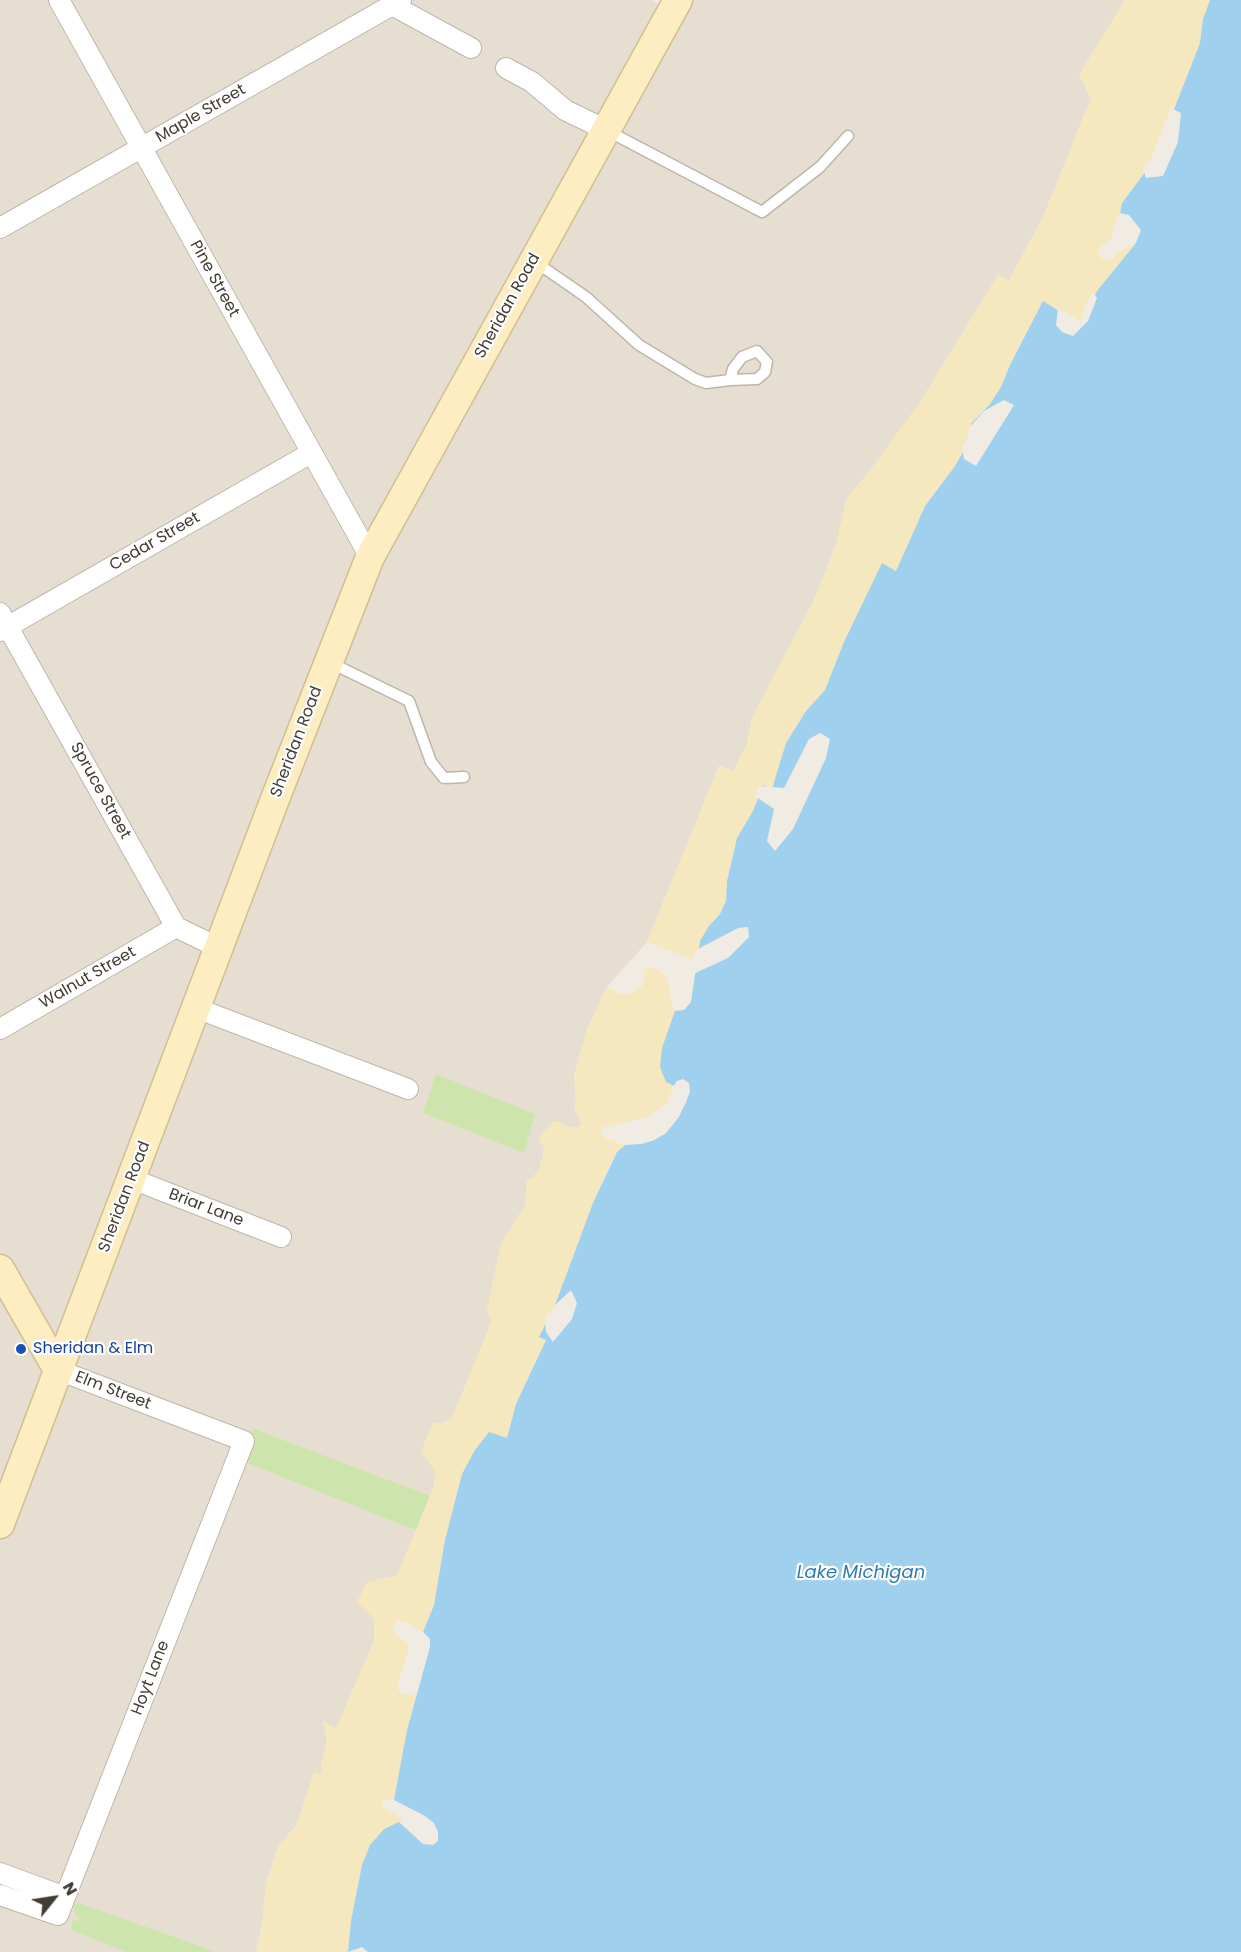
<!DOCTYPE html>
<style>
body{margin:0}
#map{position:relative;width:1241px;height:1952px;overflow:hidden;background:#f1ece3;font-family:Poppins,sans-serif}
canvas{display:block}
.north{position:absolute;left:24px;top:1868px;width:60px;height:60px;-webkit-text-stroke:4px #fff;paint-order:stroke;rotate:60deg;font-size:16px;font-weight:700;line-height:24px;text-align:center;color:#423c33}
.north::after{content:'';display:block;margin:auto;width:21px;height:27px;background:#423c33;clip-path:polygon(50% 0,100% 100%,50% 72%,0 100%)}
</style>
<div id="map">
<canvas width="1241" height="1952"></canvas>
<div class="north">N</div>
</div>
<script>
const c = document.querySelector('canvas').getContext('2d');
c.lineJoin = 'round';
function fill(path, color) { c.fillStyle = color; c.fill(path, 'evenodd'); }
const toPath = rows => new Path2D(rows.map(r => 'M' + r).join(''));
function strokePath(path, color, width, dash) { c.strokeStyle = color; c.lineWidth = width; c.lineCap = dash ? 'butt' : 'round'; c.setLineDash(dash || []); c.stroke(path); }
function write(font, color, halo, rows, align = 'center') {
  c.font = font + ' Poppins,sans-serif'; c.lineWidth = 4.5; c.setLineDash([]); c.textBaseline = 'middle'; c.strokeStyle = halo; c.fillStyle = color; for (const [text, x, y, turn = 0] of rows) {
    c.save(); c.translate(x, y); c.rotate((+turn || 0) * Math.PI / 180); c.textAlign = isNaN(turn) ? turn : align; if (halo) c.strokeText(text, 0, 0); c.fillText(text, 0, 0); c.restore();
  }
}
fill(toPath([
 [0,0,652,0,660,5,692,0,1125,0,1079,75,1091,98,1044,215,1009,281,998,275,919,404,869,472,847,498,836,545,816,596,752,718,747,744,733,771,719,766,647,942,607,987,588,1027,574,1075,576,1101,574,1110,580,1118,581,1126,576,1128,567,1127,560,1122,544,1149,540,1167,533,1178,527,1181,525,1205,501,1244,487,1311,492,1321,452,1418,443,1423,434,1486,397,1576,367,1582,374,1619,374,1641,336,1729,323,1721,327,1742,321,1764,323,1775,305,1802,296,1826,278,1846,266,1884,262,1925,256,1952,0,1952]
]), '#e5ded1');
fill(toPath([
 [436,1074,535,1114,524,1153,423,1113],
 [254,1429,430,1496,416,1530,242,1461],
 [74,1904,82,1904,216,1952,127,1952,70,1929,73,1920,82,1921,75,1914]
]), '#cde5ac');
fill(toPath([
 [1125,0,1210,0,1203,19,1200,43,1154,160,1122,203,1120,213,1113,228,1112,238,1097,250,1104,261,1111,259,1126,247,1136,243,1097,291,1089,305,1083,326,1043,302,1010,365,1001,387,990,404,971,424,971,437,955,466,925,506,896,571,882,564,844,642,825,690,806,711,772,790,763,785,753,811,737,838,727,881,726,901,720,914,709,926,696,961,647,942,719,766,733,771,747,744,752,718,816,596,836,545,847,498,869,472,919,404,998,275,1009,280,1044,215,1091,98,1079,75],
 [649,968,657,969,664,974,668,981,672,1007,675,1011,670,1028,666,1082,674,1086,671,1093,667,1103,645,1118,603,1127,601,1133,605,1138,625,1145,617,1152,609,1166,555,1305,539,1337,546,1340,516,1404,507,1438,462,1474,445,1540,434,1605,423,1632,404,1622,396,1621,393,1627,396,1634,408,1644,408,1651,397,1688,400,1692,410,1696,417,1693,407,1730,394,1800,389,1799,384,1800,381,1806,404,1820,384,1829,370,1845,362,1865,351,1921,348,1952,256,1952,262,1925,266,1884,278,1846,296,1826,314,1772,323,1774,321,1764,327,1742,323,1720,336,1729,374,1641,374,1619,357,1602,367,1582,397,1576,434,1486,435,1471,421,1452,429,1431,434,1423,443,1423,452,1418,492,1321,487,1311,501,1244,525,1205,527,1181,533,1178,540,1167,544,1149,539,1140,545,1130,553,1122,560,1122,567,1127,576,1128,581,1126,580,1118,574,1110,576,1101,574,1075,588,1027,607,987,621,994,631,993,642,986,645,978,643,971]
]), '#f6e8be');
fill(toPath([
 [1210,0,1241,0,1241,1952,368,1952,362,1947,348,1952,351,1921,362,1865,370,1845,384,1829,399,1822,423,1844,433,1845,438,1841,438,1832,434,1823,425,1816,394,1800,407,1730,430,1647,430,1639,423,1632,434,1605,445,1540,462,1474,475,1450,489,1432,507,1438,516,1404,546,1340,539,1337,555,1305,593,1203,617,1152,625,1145,641,1144,654,1140,666,1133,686,1103,689,1083,677,1081,674,1086,666,1082,660,1067,662,1048,675,1011,684,1010,691,1002,700,941,709,926,720,914,726,901,727,881,737,838,753,811,763,785,772,789,786,743,806,711,825,690,844,642,882,563,896,571,925,506,955,466,971,438,971,424,990,404,1001,387,1010,365,1043,301,1083,326,1089,305,1097,291,1136,243,1141,230,1129,215,1120,213,1122,203,1154,160,1200,43,1203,19]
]), '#9fd0ee');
fill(toPath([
 [1171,108,1181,113,1178,142,1163,176,1146,178,1143,169,1151,158],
 [1093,292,1097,298,1088,321,1073,336,1062,332,1056,325,1058,308,1081,321,1086,304],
 [1004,400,1014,405,976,466,964,459,962,447,968,437,968,429,984,411],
 [820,733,830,739,826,758,793,829,775,851,767,841,774,809,755,796,759,786,784,788,809,739],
 [748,927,749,937,728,958,691,975,694,952,698,949,738,928],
 [683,1079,689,1083,690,1092,679,1117,666,1133,654,1140,641,1144,624,1142,652,1137,664,1130,677,1116,683,1102,687,1091,686,1085,682,1082,672,1089,677,1081],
 [571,1290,577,1303,572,1319,553,1342,546,1332,545,1318,548,1312,550,1314,555,1305]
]), '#f1ece3');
const lane = toPath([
 [606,130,762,212,820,167,848,136],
 [534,261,586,297,639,345,695,379,706,383,730,380,733,369,742,357,757,351,767,362,765,372,757,379,730,380],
 [329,662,409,701,431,762,444,778,464,777]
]);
const street = toPath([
 [59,0,370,557],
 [392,5,471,48],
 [506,68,532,82,565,110,606,130],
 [0,228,401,0],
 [0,613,176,927,219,948],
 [0,631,311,453],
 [196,1008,408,1089],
 [0,1029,176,927],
 [132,1179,281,1237],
 [0,1873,65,1897],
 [0,1895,58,1915,244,1441,58,1370]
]);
const secondary = toPath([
 [0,1269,58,1370],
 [0,1524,275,799,370,557,678,0]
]);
strokePath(lane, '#bfb6a9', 13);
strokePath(street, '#bfb6a9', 22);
strokePath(secondary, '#d1bf93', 31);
strokePath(lane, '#fff', 10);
strokePath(street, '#fff', 20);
strokePath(secondary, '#fdedc1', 28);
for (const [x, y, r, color] of [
 [21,1349,6,"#1a4fb4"]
]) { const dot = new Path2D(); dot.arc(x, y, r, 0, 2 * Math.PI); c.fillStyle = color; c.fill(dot); strokePath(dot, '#fff', 2); }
write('16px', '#423c33', '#fff', [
 ["Maple Street",201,114,-30],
 ["Pine Street",214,279,61],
 ["Sheridan Road",508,306,-61],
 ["Cedar Street",155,542,-30],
 ["Sheridan Road",297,742,-69],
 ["Spruce Street",100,791,61],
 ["Walnut Street",88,978,-30],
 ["Sheridan Road",125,1197,-69],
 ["Briar Lane",206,1208,21],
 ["Elm Street",113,1391,21],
 ["Hoyt Lane",151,1678,-69]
]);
write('16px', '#164399', '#fff', [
 ["Sheridan & Elm",33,1349]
], 'left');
write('italic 18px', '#307bab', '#fff', [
 ["Lake Michigan",861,1573]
]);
</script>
